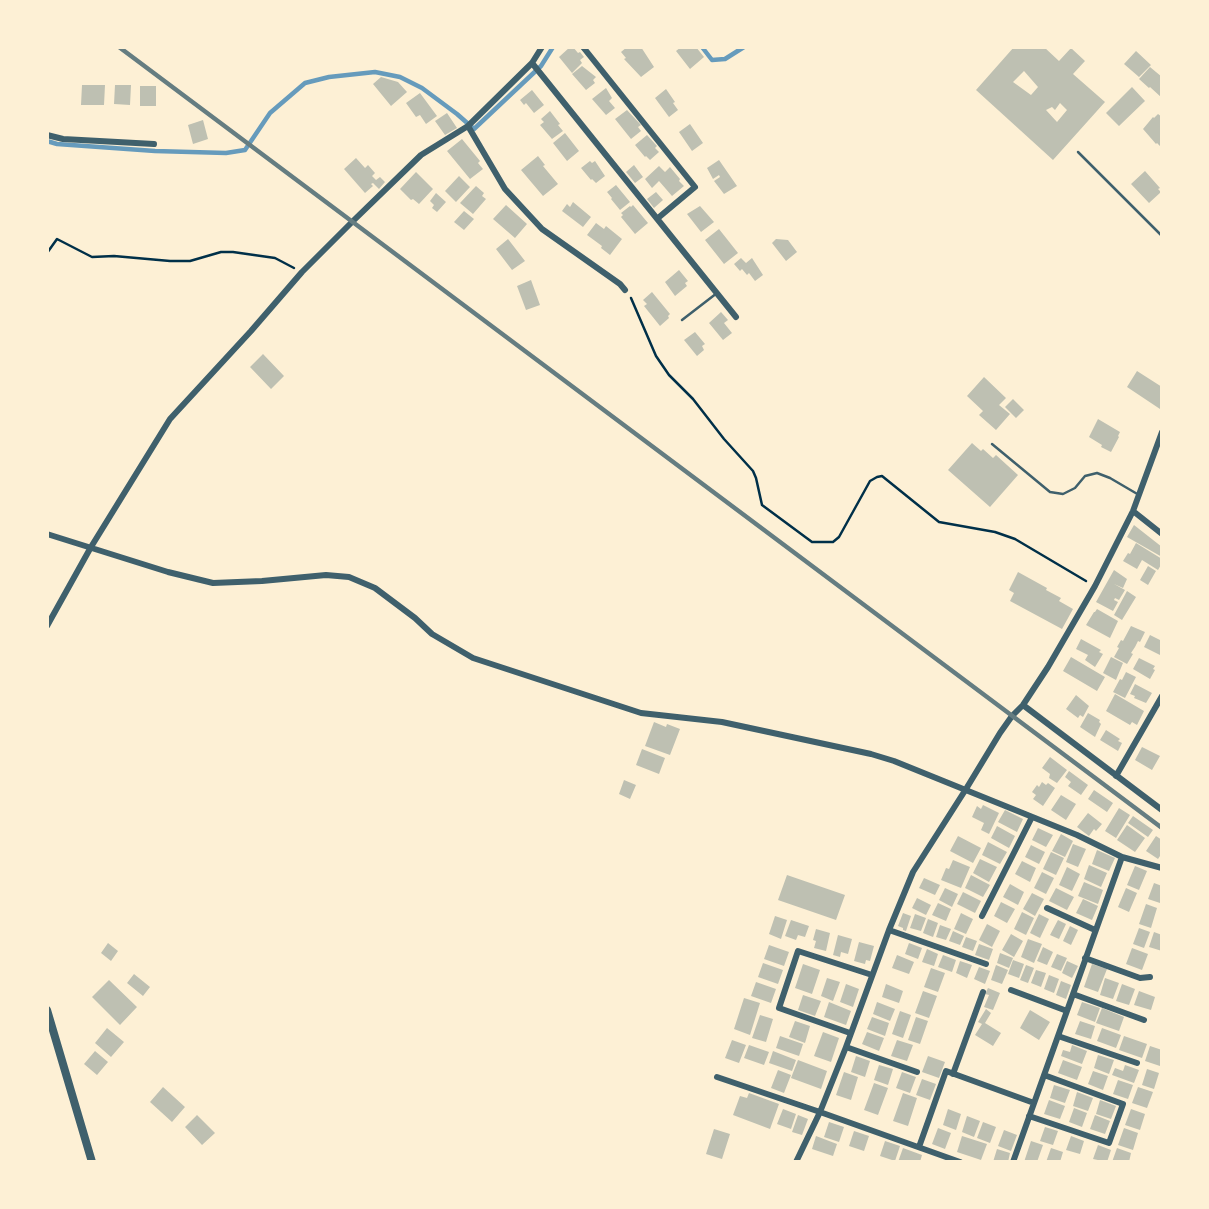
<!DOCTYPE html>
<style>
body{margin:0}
#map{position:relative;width:1209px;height:1209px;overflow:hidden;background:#fdf0d5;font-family:Manrope,sans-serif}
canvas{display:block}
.frame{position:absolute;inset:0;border:49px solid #fdf0d5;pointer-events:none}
</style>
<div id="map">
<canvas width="1209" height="1209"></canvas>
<div class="frame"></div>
</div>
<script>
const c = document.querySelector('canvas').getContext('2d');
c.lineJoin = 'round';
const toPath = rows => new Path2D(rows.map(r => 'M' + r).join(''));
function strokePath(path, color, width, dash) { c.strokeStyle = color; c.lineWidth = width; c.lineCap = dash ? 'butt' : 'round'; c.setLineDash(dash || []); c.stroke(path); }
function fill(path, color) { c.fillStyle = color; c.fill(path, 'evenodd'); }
strokePath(toPath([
 [702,47,712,60,725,59,744,47],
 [47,141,57,144,155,151,226,153,245,150,270,113,305,83,329,77,375,72,400,77,422,88,457,114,474,129,541,66,553,47]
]), '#669bbc', 4.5);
fill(toPath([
 [570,47,573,47,578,53,580,52,584,57,580,60,582,63,572,73,559,57],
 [627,47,641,47,654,67,641,77,624,59,626,58,621,52],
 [681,47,696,47,704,57,690,69,676,51],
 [1014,47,1044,47,1059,61,1071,48,1085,61,1073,74,1105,102,1053,160,976,90],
 [1024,71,1038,87,1031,95,1013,82],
 [1060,103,1067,110,1057,122,1046,110,1052,107,1055,110],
 [1136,51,1151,65,1139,77,1124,64],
 [582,66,596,77,593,80,595,83,586,90,572,74],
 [1150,67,1162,77,1162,98,1150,87,1149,88,1139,79],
 [381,77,398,82,407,92,391,106,373,84],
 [82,85,105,85,104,105,81,105],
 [115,85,131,85,130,105,114,104],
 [140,86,156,86,156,106,140,106],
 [1132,87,1145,101,1119,126,1106,113],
 [606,88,612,98,609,101,615,108,606,115,592,99],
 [666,89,675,102,673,103,678,110,669,117,655,98],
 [532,90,544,105,534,113,526,103,524,105,520,100],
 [420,93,437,116,426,124,420,115,416,117,406,103],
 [627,110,641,125,638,127,641,131,631,139,615,119],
 [550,111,560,124,558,125,563,131,552,139,540,125,544,122,541,119],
 [447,113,457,128,445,135,435,121],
 [1158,114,1162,117,1162,148,1157,143,1156,144,1143,129,1153,117,1154,118],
 [203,120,208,139,193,144,188,125],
 [690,124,703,143,692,151,679,132],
 [565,133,579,151,567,161,553,143],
 [647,135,657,146,655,148,659,152,650,160,646,156,645,157,635,145],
 [462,139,480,161,478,163,483,169,470,179,447,151],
 [538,156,545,165,543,166,558,184,543,196,521,170],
 [356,158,365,168,368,165,375,173,372,176,376,180,380,177,385,182,379,189,373,183,371,184,373,186,365,193,344,169],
 [719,160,737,186,724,194,714,181,720,177,719,175,713,179,707,168],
 [590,161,592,163,595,161,605,176,596,183,592,179,591,180,581,168],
 [634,165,643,177,635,183,626,172],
 [659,166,665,172,670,167,680,179,679,181,684,186,672,196,659,181,652,188,645,179],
 [1145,171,1160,188,1158,189,1161,192,1149,203,1131,184],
 [416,172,433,189,419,204,413,199,411,200,400,189],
 [459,176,470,187,456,202,445,191],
 [616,185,630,202,620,210,611,199,612,198,607,192],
 [476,186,484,193,482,196,486,199,473,214,460,203],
 [656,192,663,200,654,208,647,199],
 [436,193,446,202,437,212,432,208,434,205,430,201],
 [573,202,591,217,583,227,562,211,567,204,570,207],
 [506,205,527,224,515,238,493,219],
 [633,205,648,223,635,234,621,217,623,215,621,213,630,206,631,207],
 [700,206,714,222,701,232,687,214],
 [464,211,474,219,464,230,454,222],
 [596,223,604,229,606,226,622,239,610,255,601,248,602,246,587,235],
 [719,229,738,253,724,264,705,240],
 [508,239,525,261,512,270,496,249],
 [776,239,788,240,797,252,786,261,772,243],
 [741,258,746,263,752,258,763,275,755,281,749,273,747,275,742,269,740,271,734,264],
 [679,270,688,281,685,283,687,286,675,296,665,282],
 [531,280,540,305,526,310,517,286],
 [652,292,670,314,668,316,669,318,660,326,644,306,647,304,643,300],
 [721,312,728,320,724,323,732,333,723,340,709,323],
 [695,332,705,344,702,346,704,350,697,356,684,340],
 [263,354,284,376,271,389,250,367],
 [1137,371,1162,387,1162,406,1160,409,1127,387],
 [984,377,1006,398,999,405,1010,414,996,430,979,415,983,411,967,396],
 [1013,399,1024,410,1016,418,1005,407],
 [1098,419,1120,432,1118,436,1119,437,1111,452,1101,447,1102,445,1089,437],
 [972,443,981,451,983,449,993,458,996,455,1018,475,990,507,948,470],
 [1134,525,1162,547,1162,557,1127,537],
 [1136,543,1162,559,1162,563,1158,570,1142,560,1137,569,1123,561,1128,553,1130,554],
 [1148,566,1156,571,1148,585,1140,580],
 [1114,570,1127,579,1123,588,1114,584,1125,590,1119,600,1115,598,1114,600,1118,602,1113,611,1096,602],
 [1018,572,1047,588,1046,590,1061,598,1059,601,1073,609,1062,629,1010,601,1014,593,1009,590],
 [1127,591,1136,597,1122,620,1114,615],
 [1097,609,1118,621,1110,638,1086,625,1094,612,1095,612],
 [1131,626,1145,632,1140,642,1138,641,1135,647,1131,653,1133,654,1127,664,1114,657,1119,648,1117,647,1121,640,1123,641],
 [1150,635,1162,641,1162,656,1144,647],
 [1081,639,1101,650,1099,652,1103,654,1095,667,1085,660,1088,655,1076,649],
 [1071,657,1105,677,1097,691,1063,671],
 [1111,657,1123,663,1116,680,1103,673],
 [1139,658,1155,666,1153,669,1155,670,1150,679,1133,669],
 [1126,672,1136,677,1125,698,1113,692,1120,679,1122,680],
 [1135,684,1152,693,1146,703,1134,698,1135,696,1130,694],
 [1115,694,1144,711,1137,725,1132,722,1130,725,1106,711],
 [1076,695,1089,706,1083,717,1080,715,1078,718,1066,709],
 [1088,713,1100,720,1099,722,1101,724,1095,737,1080,727],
 [654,722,666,727,667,724,680,729,670,755,645,746],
 [1106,730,1120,739,1118,741,1122,743,1118,751,1100,740],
 [1142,747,1160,756,1152,770,1135,760],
 [642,749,665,758,659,774,636,765],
 [1050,757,1067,770,1057,783,1049,778,1050,774,1042,768],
 [1069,771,1088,785,1081,795,1068,786,1071,782,1065,777],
 [624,780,636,785,630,799,619,794],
 [1042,782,1046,785,1048,783,1055,788,1043,806,1033,799,1036,795,1032,792,1037,785,1039,787],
 [1094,790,1113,803,1107,812,1088,799],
 [1061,795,1076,804,1066,820,1051,810],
 [983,805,999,813,989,834,981,830,984,823,972,817,977,806,981,809],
 [1119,808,1130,815,1116,838,1105,831],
 [1005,810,1023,819,1017,832,998,822],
 [1088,813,1102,824,1096,831,1094,829,1089,836,1077,827],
 [1133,816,1153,830,1148,837,1128,823],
 [1127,825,1145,838,1135,852,1117,840],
 [997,826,1015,836,1009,848,991,838],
 [1038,828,1053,835,1046,847,1032,840],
 [1061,834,1073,841,1065,857,1052,851],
 [958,836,981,848,973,863,950,851],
 [1156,836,1162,840,1162,853,1158,859,1146,851],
 [988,842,1007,852,1000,864,982,855],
 [1073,844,1086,849,1078,867,1066,862],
 [1031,845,1045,852,1039,864,1025,857],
 [1097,850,1115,858,1109,871,1092,864],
 [1051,852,1064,858,1056,875,1043,869],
 [980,859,997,867,989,882,973,873],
 [953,860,970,867,961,888,941,880,946,868,949,869],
 [1022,861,1036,868,1030,882,1015,874],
 [1089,865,1107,873,1101,887,1084,879],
 [1135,866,1147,871,1139,890,1127,885],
 [1067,867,1080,874,1072,891,1059,885],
 [1042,872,1054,878,1046,894,1034,888],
 [787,875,845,895,836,920,778,900],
 [971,875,990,885,983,897,965,888],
 [924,878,940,885,935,895,919,888],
 [1084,882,1103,890,1098,904,1078,896],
 [1154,883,1162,886,1162,897,1160,903,1148,899],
 [1010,884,1024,892,1018,905,1003,897],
 [945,888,958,894,952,907,939,900],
 [1056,888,1074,897,1067,910,1049,901],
 [1126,888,1137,893,1129,912,1118,907],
 [963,892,981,901,975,913,957,904],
 [1032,893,1044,899,1035,916,1023,909],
 [917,898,931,905,926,915,912,908],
 [1083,899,1098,906,1092,920,1076,913],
 [1001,902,1015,909,1007,923,994,916],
 [938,903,951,909,946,921,932,915],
 [1146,904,1157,908,1151,928,1139,924],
 [1022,912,1034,918,1026,935,1014,929],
 [903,913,911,916,906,931,903,930,903,928,898,926],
 [961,913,973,919,966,934,954,929],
 [915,914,926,918,921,931,910,928],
 [1039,914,1049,919,1040,938,1030,933],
 [775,916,787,920,781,939,769,934],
 [928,919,938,923,933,937,923,933],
 [791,920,809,926,805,937,798,935,796,940,785,936],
 [1058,920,1066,924,1059,939,1050,935],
 [987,924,1000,931,992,947,979,940],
 [940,925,951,929,946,940,936,937],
 [1070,926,1078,930,1071,945,1063,941],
 [1139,928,1150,932,1144,948,1133,944],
 [816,929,830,933,826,951,814,948,816,941,813,940],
 [953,931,964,936,960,945,949,941],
 [1154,932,1162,935,1162,951,1149,947],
 [1011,934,1023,941,1014,957,1002,950],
 [838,935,852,939,848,954,841,952,840,957,833,955],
 [966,937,977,941,973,951,962,947],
 [1028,939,1042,944,1034,963,1021,957],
 [859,942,874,946,870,961,866,960,865,964,854,961],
 [108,943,118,951,111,961,101,953],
 [909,943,922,948,918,959,905,954],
 [979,944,993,949,989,960,975,955],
 [769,945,789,952,784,966,764,959],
 [1043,947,1053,952,1047,965,1037,961],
 [1132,948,1148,954,1142,970,1126,964],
 [927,949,938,954,934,966,922,962],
 [1000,953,1013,958,1009,968,997,963],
 [1057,954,1067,958,1061,971,1051,967],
 [897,955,914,962,909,974,892,968],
 [943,955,956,960,952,972,938,967],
 [1013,960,1024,964,1019,978,1008,974],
 [960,961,972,965,967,978,956,973],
 [1067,961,1078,966,1072,978,1062,973],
 [763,963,783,970,778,984,758,977],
 [803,964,820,970,812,994,795,988],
 [1092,964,1107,969,1098,992,1084,987],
 [996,965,1008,970,1002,984,991,980],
 [1026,965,1034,968,1028,983,1020,980],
 [979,967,990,971,985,984,974,979],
 [931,968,945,973,938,992,924,987],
 [1036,970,1046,973,1041,987,1031,983],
 [134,974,150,987,143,996,127,983],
 [1049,975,1059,979,1054,993,1044,989],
 [827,978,840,982,833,1001,821,996],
 [1105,978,1119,983,1113,999,1100,995],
 [109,980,137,1007,120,1025,92,997],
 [1061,981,1071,985,1066,999,1056,995],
 [756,982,776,989,771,1003,751,996],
 [846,984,859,989,853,1007,840,1002],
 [886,984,903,991,899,1003,882,997],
 [1122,984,1135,989,1129,1005,1116,1001],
 [988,988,1000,993,993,1010,984,1007,989,995,985,994],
 [923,991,937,996,929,1018,915,1013],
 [1139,991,1155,997,1151,1010,1134,1005],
 [803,995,821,1001,815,1016,798,1010],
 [744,998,760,1003,750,1035,734,1029],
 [829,1002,851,1011,846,1025,824,1017],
 [877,1002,895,1009,890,1021,873,1014],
 [1082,1002,1100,1008,1095,1022,1077,1015],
 [1102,1008,1124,1017,1119,1031,1096,1023],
 [986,1009,991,1013,985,1023,1001,1033,993,1046,975,1035,982,1024,978,1022],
 [1030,1010,1050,1022,1039,1040,1020,1028],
 [900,1011,911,1015,903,1038,892,1034],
 [760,1015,773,1019,766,1042,752,1038],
 [872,1017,889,1023,885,1036,867,1029],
 [916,1017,928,1021,920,1044,908,1040],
 [795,1021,810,1026,805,1043,789,1037],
 [1080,1021,1095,1026,1091,1039,1075,1034],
 [107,1028,124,1042,111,1057,95,1043],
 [1102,1028,1121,1035,1116,1048,1097,1041],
 [823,1032,839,1038,831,1062,814,1056],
 [867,1032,884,1038,879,1051,862,1044],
 [780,1036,803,1044,799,1056,776,1048],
 [1124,1036,1147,1044,1142,1058,1119,1050],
 [732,1040,746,1045,739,1063,725,1058],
 [897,1040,913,1045,907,1061,891,1056],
 [749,1045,769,1052,764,1065,744,1058],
 [1072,1045,1087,1051,1082,1064,1061,1056,1063,1050,1070,1052],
 [1150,1046,1162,1050,1160,1066,1145,1061],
 [95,1051,108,1062,97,1075,84,1064],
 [773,1051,796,1060,792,1071,769,1063],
 [1098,1055,1114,1060,1109,1074,1094,1068],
 [856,1056,870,1061,865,1077,851,1072],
 [928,1056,945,1062,939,1078,922,1072],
 [798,1060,827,1071,821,1089,791,1078],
 [1063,1060,1082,1067,1077,1080,1058,1073],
 [879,1065,893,1069,888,1085,874,1080],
 [1125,1065,1139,1070,1134,1083,1112,1075,1115,1068,1123,1071],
 [1147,1069,1159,1073,1154,1089,1142,1085],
 [778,1070,791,1075,784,1093,771,1088],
 [1093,1071,1108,1076,1103,1090,1088,1084],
 [844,1072,858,1077,851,1100,836,1095],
 [902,1072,916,1077,910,1093,896,1088],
 [922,1079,936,1084,930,1100,916,1095],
 [1118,1080,1133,1085,1128,1099,1113,1094],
 [874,1083,888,1088,878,1115,864,1110],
 [1054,1085,1070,1090,1065,1103,1050,1098],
 [163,1087,185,1107,172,1122,150,1102],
 [1138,1087,1153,1092,1147,1108,1132,1103],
 [1077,1092,1093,1098,1088,1111,1073,1106],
 [749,1093,779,1104,770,1129,733,1115,740,1096,747,1098],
 [903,1093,917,1098,908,1126,893,1121],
 [1049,1100,1065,1106,1060,1119,1044,1114],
 [1100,1100,1116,1106,1111,1119,1096,1114],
 [1074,1108,1087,1113,1082,1127,1069,1122],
 [783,1109,796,1114,791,1129,777,1124],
 [948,1109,961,1114,956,1130,943,1125],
 [1131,1109,1145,1114,1140,1130,1125,1125],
 [197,1115,215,1133,202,1145,185,1127],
 [798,1115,808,1119,802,1135,792,1132],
 [1095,1115,1110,1121,1105,1134,1090,1129],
 [967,1116,980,1121,974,1137,962,1132],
 [829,1122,844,1127,839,1142,824,1137],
 [983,1122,996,1127,990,1143,977,1138],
 [1045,1127,1058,1131,1053,1145,1040,1141],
 [938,1128,951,1133,945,1149,932,1144],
 [1124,1128,1138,1133,1133,1150,1118,1145],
 [714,1129,730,1134,722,1159,706,1154],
 [1004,1130,1017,1135,1011,1151,998,1146],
 [854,1131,869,1136,864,1151,849,1146],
 [816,1136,837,1144,833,1156,812,1149],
 [962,1136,987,1144,981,1160,957,1152],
 [1071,1136,1084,1141,1080,1154,1066,1150],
 [885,1141,900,1146,895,1161,880,1156],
 [1031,1141,1043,1145,1037,1162,1024,1162],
 [1098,1145,1111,1150,1107,1162,1093,1159],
 [903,1148,922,1155,920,1162,898,1162],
 [1051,1148,1063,1152,1060,1162,1046,1162],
 [1117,1148,1131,1153,1129,1162,1112,1162],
 [997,1149,1010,1153,1008,1162,993,1162]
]), '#bec0b2');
strokePath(toPath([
 [47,253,57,239,92,257,114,256,170,261,190,261,221,252,233,252,275,258,294,268],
 [631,298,656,356,669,375,693,399,724,439,753,471,756,478,762,505,812,542,833,542,839,537,870,481,877,477,882,476,939,522,995,532,1015,539,1086,581]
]), '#003049', 2.5);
strokePath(toPath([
 [1078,152,1162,236],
 [682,320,717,293],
 [992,444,1050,492,1063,494,1075,488,1085,476,1097,473,1110,478,1139,495]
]), '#3f606c', 2.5);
strokePath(toPath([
 [583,47,695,187,658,218],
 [532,63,736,317],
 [468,126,505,189,542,229,620,284,625,290],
 [47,135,63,139,154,144],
 [1133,511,1162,534],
 [47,534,168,572,213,583,262,581,326,575,349,577,375,588,415,618,432,634,473,658,641,713,722,722,871,754,894,761,1077,835,1122,857,1162,868],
 [47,626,91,547,170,419,251,331,302,272,352,222,421,155,468,126,532,63,542,47],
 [1023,705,1162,810],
 [1116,776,1162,696],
 [1047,908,1095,930],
 [982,916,1032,817],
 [889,930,986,964],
 [1085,958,1140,978,1150,977],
 [1011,990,1067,1011],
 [1073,994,1144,1020],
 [850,1033,779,1008,798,951,872,975],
 [1058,1036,1137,1063],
 [846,1047,917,1072],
 [953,1074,983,992],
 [717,1077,820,1112,960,1162],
 [1029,1116,1109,1143,1123,1104,1044,1075],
 [919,1147,946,1071,1034,1103],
 [796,1162,820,1112,846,1047,889,930,913,872,966,789,1000,733,1012,716,1023,705,1048,667,1095,586,1133,511,1162,432],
 [1013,1162,1122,857]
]), '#3f606c', 6);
strokePath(toPath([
 [47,1010,92,1162]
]), '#3f606c', 8);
strokePath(toPath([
 [119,47,1162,828]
]), '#657d81', 4.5);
</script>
